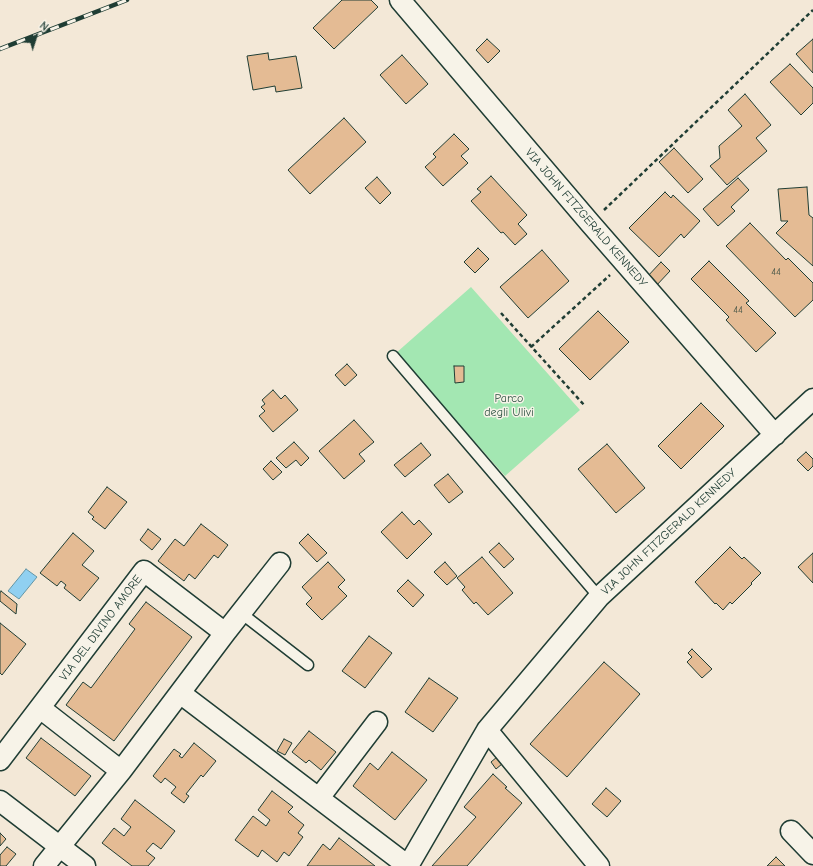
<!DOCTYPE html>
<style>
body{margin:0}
#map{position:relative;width:813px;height:866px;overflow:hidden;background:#f3e8d7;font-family:"Comic Neue",sans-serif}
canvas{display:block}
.north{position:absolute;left:16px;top:16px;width:40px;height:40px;-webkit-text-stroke:3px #f7f3e8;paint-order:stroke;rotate:39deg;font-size:11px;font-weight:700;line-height:16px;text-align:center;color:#1f3d34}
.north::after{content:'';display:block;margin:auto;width:14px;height:18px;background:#1f3d34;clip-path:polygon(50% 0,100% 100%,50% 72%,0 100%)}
</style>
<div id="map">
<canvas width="813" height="866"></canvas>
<div class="north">N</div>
</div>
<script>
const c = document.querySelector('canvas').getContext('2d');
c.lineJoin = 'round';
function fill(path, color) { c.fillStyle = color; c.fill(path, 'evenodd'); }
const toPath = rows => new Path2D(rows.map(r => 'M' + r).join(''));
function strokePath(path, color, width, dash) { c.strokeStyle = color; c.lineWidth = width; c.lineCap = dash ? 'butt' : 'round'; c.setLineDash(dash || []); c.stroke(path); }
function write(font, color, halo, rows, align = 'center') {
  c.font = font + ' "Comic Neue",sans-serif'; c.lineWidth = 3; c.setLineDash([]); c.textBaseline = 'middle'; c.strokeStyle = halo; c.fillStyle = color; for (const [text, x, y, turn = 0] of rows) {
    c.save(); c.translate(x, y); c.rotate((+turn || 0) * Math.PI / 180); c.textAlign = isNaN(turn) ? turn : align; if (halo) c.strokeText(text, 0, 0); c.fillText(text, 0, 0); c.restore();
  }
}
fill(toPath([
 [471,287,580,410,505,476,396,353],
 [454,366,464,366,464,382,455,382]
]), '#a3e7b2');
const water = toPath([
 [26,569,37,577,19,599,8,591,26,569]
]);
fill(water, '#90d0f1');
strokePath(water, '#6395a5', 1);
const building = toPath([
 [342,0,371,0,378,7,334,49,313,28,342,0],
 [487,39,500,51,488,63,476,50,487,39],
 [813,39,813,73,796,54,813,39],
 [268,53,269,60,296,56,302,88,276,92,275,86,253,90,247,56,268,53],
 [402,55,428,84,406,104,380,75,402,55],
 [790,64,813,88,813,103,801,115,770,82,790,64],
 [745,94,771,125,756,138,767,151,727,185,710,166,720,158,719,146,742,126,728,110,745,94],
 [344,118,366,142,310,194,288,170,344,118],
 [454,134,469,149,461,156,468,163,443,186,425,167,436,157,433,154,454,134],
 [674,148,703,179,688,193,659,162,674,148],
 [491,176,527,215,518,224,527,234,515,245,503,232,501,233,471,201,481,192,477,189,491,176],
 [377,177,391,193,380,204,365,188,377,177],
 [738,178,749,190,731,207,735,211,718,226,703,209,738,178],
 [807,187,809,215,813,218,813,266,776,233,788,221,781,221,778,189,807,187],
 [665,192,671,198,673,195,700,221,684,238,681,234,659,257,629,228,665,192],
 [750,223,786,260,788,258,813,283,813,300,795,317,726,246,750,223],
 [478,248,489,259,475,273,464,262,478,248],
 [542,250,569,281,528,318,500,287,542,250],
 [709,261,749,301,746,303,776,333,756,352,726,320,729,317,691,279,709,261],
 [661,262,670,271,655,287,646,278,661,262],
 [598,311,629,342,590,380,559,349,598,311],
 [347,364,357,375,345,386,335,375,347,364],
 [454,366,464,366,464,382,455,383,454,366],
 [273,390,281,399,285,395,298,410,273,432,259,416,265,411,261,407,265,404,262,400,273,390],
 [701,403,724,426,681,469,658,446,701,403],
 [354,420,374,442,359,454,365,461,344,479,319,451,354,420],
 [294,442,309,458,301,466,296,460,286,468,276,458,294,442],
 [421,443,431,455,405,477,394,465,421,443],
 [607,444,645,488,616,513,578,469,607,444],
 [806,452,813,459,813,466,808,471,797,460,806,452],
 [271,461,282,472,273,480,263,469,271,461],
 [448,474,463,492,449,503,434,485,448,474],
 [107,487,127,502,105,529,92,519,94,517,88,512,107,487],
 [402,512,414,525,419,520,432,534,407,559,381,532,402,512],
 [201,524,228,545,218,558,214,555,195,579,189,574,184,581,158,561,175,539,184,546,201,524],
 [148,529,161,539,152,550,140,540,148,529],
 [73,533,94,551,82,565,99,578,80,601,64,588,66,585,61,581,57,586,40,573,73,533],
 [308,534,327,553,317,562,299,543,308,534],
 [499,543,514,559,504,568,489,552,499,543],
 [730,547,742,559,744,557,761,573,751,583,752,584,732,604,730,602,723,610,716,603,715,604,695,582,730,547],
 [813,553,813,583,798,567,813,553],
 [482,557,513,593,488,615,476,602,474,604,462,590,465,587,457,578,482,557],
 [328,562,345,580,338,587,347,596,322,620,306,604,312,598,302,587,328,562],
 [445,562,457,576,447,585,434,572,445,562],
 [408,580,424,595,413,607,397,591,408,580],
 [1,591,17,604,16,614,0,601,0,593,1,591],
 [146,602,192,637,114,741,66,705,83,682,91,688,135,629,129,624,146,602],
 [0,623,26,644,2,675,0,673,0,623],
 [369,636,392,653,365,688,342,671,369,636],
 [692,649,712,669,702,678,687,662,692,657,688,653,692,649],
 [604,662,640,694,567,777,530,744,604,662],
 [429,678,458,698,433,732,405,712,429,678],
 [309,731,336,752,321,770,309,760,306,763,292,752,309,731],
 [41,738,91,776,75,796,26,758,41,738],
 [284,739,292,743,285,755,277,751,284,739],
 [194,743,216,761,203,777,201,775,186,794,189,796,184,803,171,793,176,787,165,778,161,783,153,776,174,749,181,754,179,756,182,758,194,743],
 [392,752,427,780,395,820,353,786,370,763,378,770,392,752],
 [497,757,502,764,496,769,491,762,497,757],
 [493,774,507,787,505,788,522,803,467,866,432,866,476,817,464,807,493,774],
 [606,788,621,801,607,817,592,804,606,788],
 [272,791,293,807,288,812,304,825,298,833,303,837,289,856,284,852,277,862,262,850,258,857,235,840,253,816,266,826,270,820,258,810,272,791],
 [135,800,175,831,161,849,153,843,146,851,155,858,148,866,132,866,102,843,114,828,124,836,131,827,121,819,135,800],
 [0,833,6,839,0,846,0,833],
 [339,838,375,866,307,866,323,844,330,850,339,838],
 [7,847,16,854,6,866,0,866,0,855,7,847],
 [776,857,785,866,767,866,776,857]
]);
fill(building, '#e4bb94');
strokePath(building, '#1f3d34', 1);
const service = toPath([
 [393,356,599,597],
 [241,613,308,665]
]);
const minor = toPath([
 [400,0,590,223,775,435],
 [180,693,408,866],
 [40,708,121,771],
 [487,730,599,866],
 [0,760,144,571,225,633],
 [319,798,377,722],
 [0,801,85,866],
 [791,831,813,854],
 [44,866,121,771,225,633,280,563],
 [408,866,487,730,599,597,813,399]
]);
strokePath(service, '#1f3d34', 13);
strokePath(minor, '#1f3d34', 23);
strokePath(toPath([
 [604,210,813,10],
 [501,313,585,406],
 [531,347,610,275]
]), '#1f3d34', 2.5, [4, 3]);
strokePath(service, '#f7f3e8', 10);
strokePath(minor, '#f7f3e8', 20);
const rail = toPath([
 [0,49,127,0]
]);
strokePath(rail, '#1f3d34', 4.5);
strokePath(rail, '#f7f3e8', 3, [9]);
write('10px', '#505c4c', null, [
 ["44",776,272],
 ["44",738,310]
]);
write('12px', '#1f3d34', '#f7f3e8', [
 ["VIA JOHN FITZGERALD KENNEDY",586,218,49],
 ["VIA JOHN FITZGERALD KENNEDY",669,532,-43],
 ["VIA DEL DIVINO AMORE",101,628,-53]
]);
write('12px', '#335647', '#f7f3e8', [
 ["Parco",509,399],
 ["degli Ulivi",509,413]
]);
</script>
